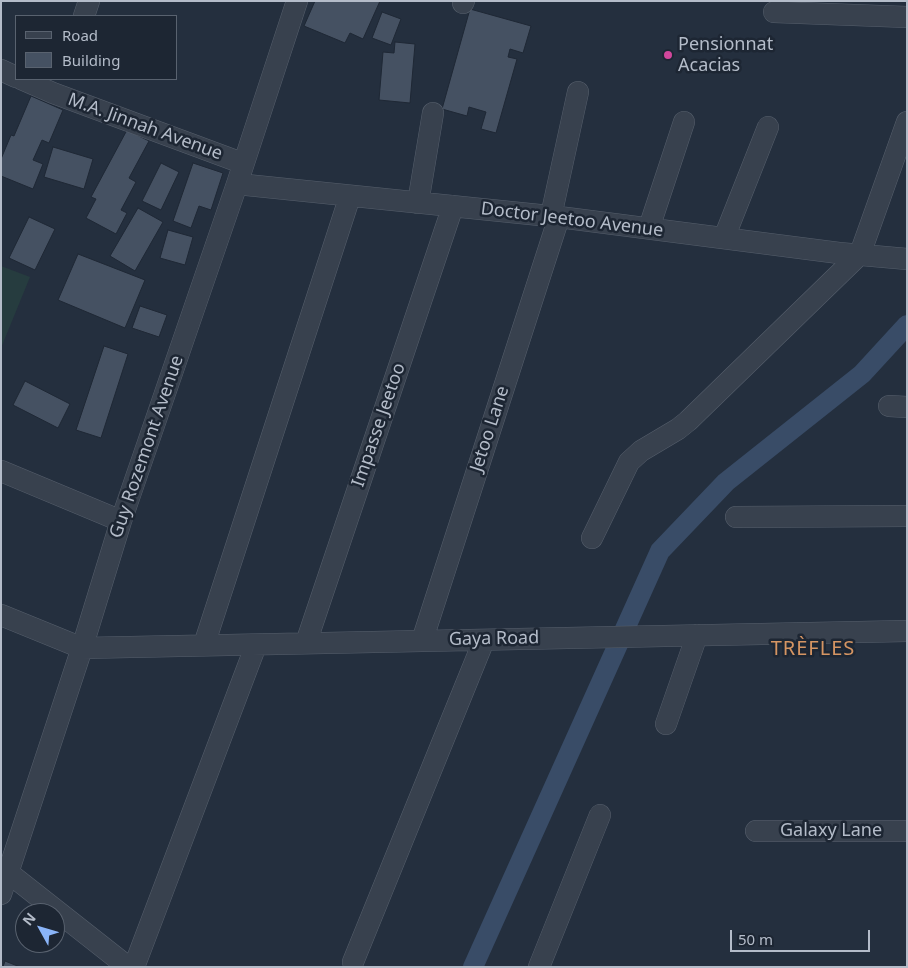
<!DOCTYPE html>
<meta charset="utf-8">
<style>
body{margin:0}
#map{position:relative;width:908px;height:968px;overflow:hidden;background:#242f3e;font-family:"Noto Sans",sans-serif}
canvas{display:block}
.frame{position:absolute;inset:0;border:2px solid #b4bcc9;pointer-events:none}
.legend{position:absolute;left:15px;top:15px;width:162px;height:65px;box-sizing:border-box;background:#1d2633;border:1px solid #59626f;margin:0;padding:6px 9px;list-style:none;font-size:15px;color:#b4bcc9}
.legend li{display:flex;align-items:center;gap:10px;height:25px}
.legend b{width:25px;border:1px solid #59626f}
.north{position:absolute;left:15px;top:903px;width:50px;height:50px;box-sizing:border-box;background:#1d2633;border:1px solid #59626f;border-radius:50%;rotate:309deg;font-size:14px;font-weight:700;line-height:20px;text-align:center;color:#b4bcc9}
.north::after{content:'';display:block;margin:auto;width:18px;height:22px;background:#8ab4f8;clip-path:polygon(50% 0,100% 100%,50% 72%,0 100%)}
.scale{position:absolute;left:730px;top:930px;width:140px;height:22px;box-sizing:border-box;border:2px solid #b4bcc9;border-top:0;padding-left:6px;font-size:15px;line-height:18px;white-space:nowrap;color:#b4bcc9;-webkit-text-stroke:4px #1d2633;paint-order:stroke}
</style>
<div id="map">
<canvas width="908" height="968"></canvas>
<div class="frame"></div>
<ul class="legend">
<li><b style="height:6px;background:#38414e"></b>Road</li>
<li><b style="height:14px;background:#455162"></b>Building</li>
</ul>
<div class="north">N</div>
<div class="scale">50 m</div>
</div>
<script>
const c = document.querySelector('canvas').getContext('2d');
c.lineJoin = 'round';
function fill(path, color) { c.fillStyle = color; c.fill(path, 'evenodd'); }
const toPath = rows => new Path2D(rows.map(r => 'M' + r).join(''));
function strokePath(path, color, width, dash) { c.strokeStyle = color; c.lineWidth = width; c.lineCap = dash ? 'butt' : 'round'; c.setLineDash(dash || []); c.stroke(path); }
function write(font, color, halo, rows, align = 'center') {
  c.font = font + ' "Noto Sans",sans-serif'; c.lineWidth = 5; c.setLineDash([]); c.textBaseline = 'middle'; c.strokeStyle = halo; c.fillStyle = color; for (const [text, x, y, turn = 0] of rows) {
    c.save(); c.translate(x, y); c.rotate((+turn || 0) * Math.PI / 180); c.textAlign = isNaN(turn) ? turn : align; if (halo) c.strokeText(text, 0, 0); c.fillText(text, 0, 0); c.restore();
  }
}
fill(toPath([
 [1,266,30,277,1,348]
]), '#263c3f');
strokePath(toPath([
 [473,967,660,551,726,482,862,374,907,325]
]), '#394c67', 20);
const building = toPath([
 [315,1,380,1,363,39,350,33,345,43,304,26,315,1],
 [470,9,531,26,523,53,510,49,508,57,517,59,496,133,481,129,486,112,469,107,467,116,442,109,470,9],
 [382,12,401,19,391,45,372,38,382,12],
 [395,42,415,44,410,103,379,100,383,52,394,53,395,42],
 [31,96,63,110,49,143,42,140,33,160,43,164,33,189,1,176,1,159,11,135,14,136,31,96],
 [127,130,149,141,129,178,136,182,121,210,127,213,116,234,86,218,96,199,91,197,127,130],
 [53,147,93,159,84,189,44,177,53,147],
 [161,163,179,172,161,210,142,201,161,163],
 [193,163,223,173,211,210,199,206,191,228,173,221,193,163],
 [138,208,163,222,135,271,110,256,138,208],
 [29,217,55,229,35,270,9,258,29,217],
 [168,230,193,237,185,265,160,258,168,230],
 [78,254,145,280,125,328,58,300,78,254],
 [140,306,167,315,159,337,132,328,140,306],
 [104,346,128,354,101,438,76,430,104,346],
 [25,381,70,404,58,428,13,405,25,381],
 [5,961,20,967,3,967,5,961]
]);
fill(building, '#455162');
strokePath(building, '#1f2835', 1);
const minor = toPath([
 [463,3,464,1],
 [774,12,907,17],
 [84,16,89,1],
 [1,70,16,77],
 [21,79,53,93,242,163],
 [237,184,559,217,839,253,907,259],
 [418,203,433,113],
 [551,216,578,92],
 [649,228,684,122],
 [724,238,768,127],
 [889,406,907,407],
 [1,471,121,521],
 [736,517,907,516],
 [592,538,629,462,641,451,678,429,688,421,860,254,907,122],
 [1,615,82,648,907,631],
 [422,641,559,217],
 [306,643,453,206],
 [204,645,350,196],
 [666,724,697,635],
 [756,831,907,831],
 [1,867,128,967],
 [1,894,82,648,121,521,237,184,297,1],
 [353,962,484,640],
 [134,967,256,645],
 [539,967,600,815]
]);
strokePath(minor, '#565f6c', 22);
strokePath(minor, '#38414e', 21);
for (const [x, y, r, color] of [
 [668,55,5,"#d1479c"]
]) { const dot = new Path2D(); dot.arc(x, y, r, 0, 2 * Math.PI); c.fillStyle = color; c.fill(dot); strokePath(dot, '#1d2633', 2); }
write('18px', '#b4bcc9', '#1d2633', [
 ["Pensionnat",678,45],
 ["Acacias",678,66]
], 'left');
write('18px', '#b4bcc9', '#1d2633', [
 ["M.A. Jinnah Avenue",145,127,20],
 ["Doctor Jeetoo Avenue",572,220,7],
 ["Impasse Jeetoo",379,425,-71],
 ["Jetoo Lane",490,429,-72],
 ["Guy Rozemont Avenue",147,447,-71],
 ["Gaya Road",494,639,-1],
 ["Galaxy Lane",831,831]
]);
c.letterSpacing = '1px';
write('20px', '#d59563', '#1d2633', [
 ["TRÈFLES",813,649]
]);
c.letterSpacing = '0px';
</script>
